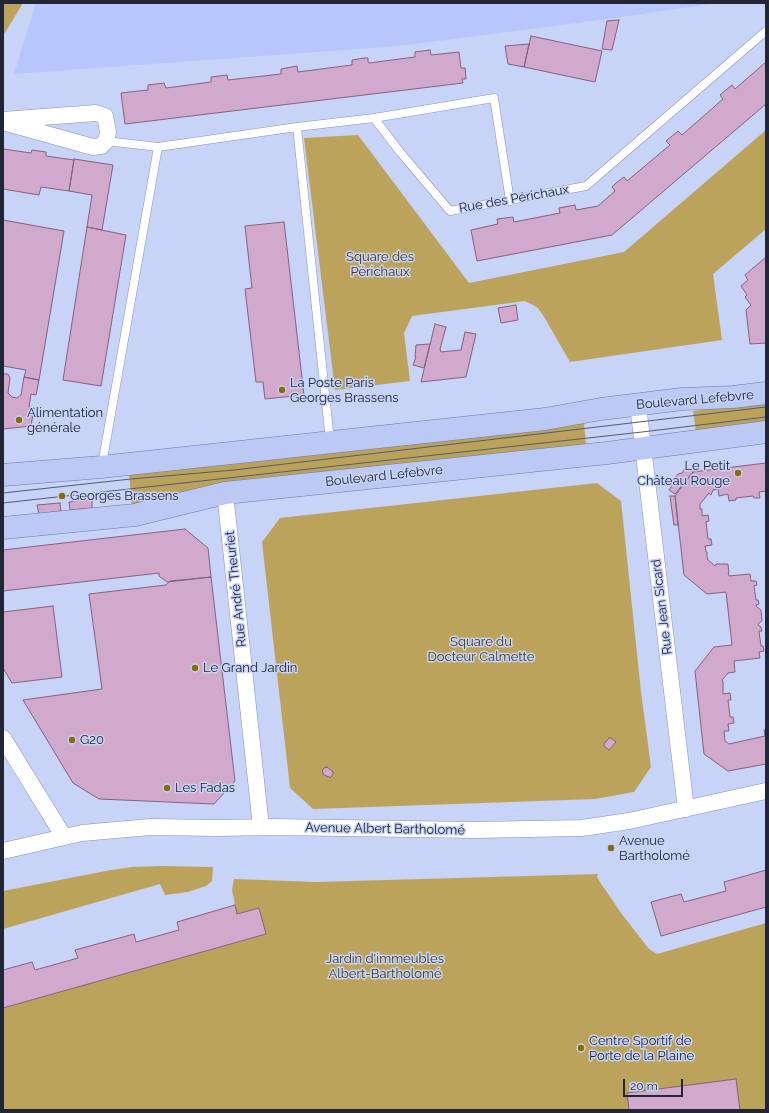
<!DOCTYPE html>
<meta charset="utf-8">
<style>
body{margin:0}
#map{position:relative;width:769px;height:1113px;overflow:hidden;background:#c7d3f7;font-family:Raleway,sans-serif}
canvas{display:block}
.frame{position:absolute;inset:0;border:4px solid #212637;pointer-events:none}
.scale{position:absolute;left:623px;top:1079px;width:60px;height:18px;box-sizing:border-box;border:2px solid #212637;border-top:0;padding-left:5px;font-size:12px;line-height:14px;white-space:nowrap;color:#212637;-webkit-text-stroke:3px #c7d3f7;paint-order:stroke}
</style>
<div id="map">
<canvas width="769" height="1113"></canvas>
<div class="frame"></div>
<div class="scale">20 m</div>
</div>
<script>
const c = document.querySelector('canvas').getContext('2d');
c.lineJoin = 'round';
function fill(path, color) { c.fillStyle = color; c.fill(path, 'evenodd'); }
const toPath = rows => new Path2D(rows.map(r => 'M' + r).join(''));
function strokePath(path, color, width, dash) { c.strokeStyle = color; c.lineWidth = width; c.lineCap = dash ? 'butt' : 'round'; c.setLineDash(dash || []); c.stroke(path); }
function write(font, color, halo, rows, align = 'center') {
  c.font = font + ' Raleway,sans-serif'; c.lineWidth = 3; c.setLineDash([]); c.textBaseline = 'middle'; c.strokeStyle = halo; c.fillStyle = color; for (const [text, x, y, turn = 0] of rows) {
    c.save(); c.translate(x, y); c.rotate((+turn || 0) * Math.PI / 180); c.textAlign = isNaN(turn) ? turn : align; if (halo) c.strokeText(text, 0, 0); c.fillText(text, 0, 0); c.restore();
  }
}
fill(toPath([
 [36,3,717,3,607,19,400,46,14,74]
]), '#b7c7fb');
fill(toPath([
 [3,3,23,3,3,36],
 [766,130,766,229,713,274,722,340,570,362,543,315,537,307,525,301,412,316,404,333,410,381,335,390,304,138,358,135,469,283,624,252],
 [766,402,766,423,696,432,693,411],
 [584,423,586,445,132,506,129,475],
 [597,483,621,501,641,692,651,767,634,792,595,799,313,809,290,788,262,542,280,518],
 [161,866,213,867,212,881,206,886,188,892,165,895,160,884,3,929,3,891,111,870,132,867],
 [598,874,597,877,600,882,621,913,649,949,657,954,766,923,766,1110,3,1110,3,1008,266,934,259,908,237,914,232,890,234,879,316,882]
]), '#bca35c');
const building = toPath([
 [619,20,612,50,602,49,607,21,619,20],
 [531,36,602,51,595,82,524,67,531,36],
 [529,44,524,67,508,64,505,46,529,44],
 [430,50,431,55,459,52,461,68,465,68,466,79,462,79,463,83,125,124,121,93,148,90,148,85,164,83,166,88,211,82,211,77,227,75,228,80,281,74,281,69,297,66,298,72,352,65,352,60,364,58,368,58,368,62,369,63,415,57,415,52,430,50],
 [766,62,766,104,612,235,477,261,471,230,498,224,497,219,513,217,514,222,560,213,559,208,575,205,576,210,598,206,615,191,612,187,616,183,624,177,627,181,670,145,666,141,678,131,682,135,723,99,720,95,732,85,735,89,766,62],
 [3,149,31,153,32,150,46,152,46,156,74,160,69,191,41,187,39,195,3,189,3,149],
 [74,159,113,165,102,230,87,227,92,195,69,191,74,159],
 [3,220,64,231,39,380,24,377,26,370,3,366,3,220],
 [284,222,304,395,265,399,263,382,256,382,245,289,252,288,245,226,284,222],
 [87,227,126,235,101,386,63,380,87,227],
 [766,257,766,343,750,344,746,310,751,305,745,297,747,295,741,286,748,280,745,275,766,257],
 [516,305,518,320,501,323,498,308,516,305],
 [435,324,446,327,440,349,441,352,461,350,465,332,476,334,466,377,421,382,435,324],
 [430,344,424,368,413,365,416,357,415,357,416,345,430,344],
 [3,374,8,374,10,378,8,393,12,397,17,398,21,395,24,377,39,380,36,395,31,394,29,407,34,408,31,426,3,429,3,374],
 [766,463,766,491,759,492,760,498,754,498,753,496,736,498,736,500,729,501,728,494,719,496,718,489,713,490,711,495,709,493,700,504,700,509,702,509,702,516,708,515,709,521,706,522,708,539,711,539,712,545,705,546,706,552,707,552,707,557,708,558,707,559,715,566,716,564,728,564,729,573,728,573,729,576,750,574,751,581,756,581,757,585,754,586,756,600,758,600,759,604,756,605,757,607,761,610,762,621,758,624,759,626,761,627,762,631,759,631,761,646,763,646,764,651,759,652,760,658,734,661,735,672,728,673,722,680,723,681,723,694,730,693,731,700,728,700,730,717,733,717,734,723,728,724,729,731,724,731,725,741,729,744,765,736,764,730,766,730,766,764,728,771,704,754,695,671,714,647,732,645,726,592,707,594,684,575,675,496,693,472,766,463],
 [686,467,693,472,675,494,669,490,673,484,672,481,678,474,682,473,686,467],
 [670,496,675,496,678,525,674,525,670,496],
 [92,499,92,508,70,510,69,502,92,499],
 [60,503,61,511,39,514,37,505,60,503],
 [185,529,208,548,211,577,167,582,159,576,159,573,3,591,3,550,185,529],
 [211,577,235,781,214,804,99,799,73,783,23,700,102,689,89,594,166,585,170,581,211,577],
 [53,606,62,677,12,683,3,668,3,612,53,606],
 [609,738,611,738,616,742,609,750,604,746,604,744,609,738],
 [327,767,333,772,333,774,330,778,328,776,328,777,323,774,323,772,322,771,324,768,327,767],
 [766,870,766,907,661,936,651,902,681,894,684,902,726,891,724,882,766,870],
 [235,905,237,914,259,908,266,934,3,1008,3,970,32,962,35,970,78,958,75,950,134,934,136,942,179,930,177,922,235,905],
 [736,1079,740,1110,629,1110,627,1093,736,1079]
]);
fill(building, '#d1a9cc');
strokePath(building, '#84607f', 1);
const lane = toPath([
 [374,118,494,98,510,201],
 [297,127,330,441],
 [106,141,158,147,297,127,374,118,400,152,450,211,586,186,766,31],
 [102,465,158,147]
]);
const street = toPath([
 [3,120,96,113,105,116,108,132,106,141,101,146,93,147,3,122],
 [638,405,686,809],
 [225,493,261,827],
 [3,738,64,837],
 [3,851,82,833,150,827,218,828,272,827,476,830,582,828,629,821,766,791]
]);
const primary = toPath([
 [3,475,101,467,545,419,601,409,682,399,733,397,766,393],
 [3,528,135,515,225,493,607,453,766,432]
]);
strokePath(lane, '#8592bd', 9);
strokePath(street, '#8592bd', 17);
strokePath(primary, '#6879ad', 23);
strokePath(lane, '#fff', 8);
strokePath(street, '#fff', 16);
strokePath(primary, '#bcc9f4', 22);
strokePath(toPath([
 [3,493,131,479,234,470,766,407],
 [3,503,642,432,766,417]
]), '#545b72', 1);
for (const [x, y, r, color] of [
 [282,390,4,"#876c0a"],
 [19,420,4,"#876c0a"],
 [738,473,4,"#876c0a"],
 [62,496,4,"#876c0a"],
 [195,668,4,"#876c0a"],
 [72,740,4,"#876c0a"],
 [167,788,4,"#876c0a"],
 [611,848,4,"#876c0a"],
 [581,1048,4,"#876c0a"]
]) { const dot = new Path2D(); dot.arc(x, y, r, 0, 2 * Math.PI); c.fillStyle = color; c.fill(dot); strokePath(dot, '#c7d3f7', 1.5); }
write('13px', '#212637', '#c7d3f7', [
 ["Rue des Périchaux",514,199,-10],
 ["Boulevard Lefebvre",695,400,-5],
 ["Boulevard Lefebvre",384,476,-6],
 ["Rue André Theuriet",236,589,-96],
 ["Rue Jean Sicard",662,607,-97],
 ["Avenue Albert Bartholomé",385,829,1]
]);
write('13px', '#423614', '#c7d3f7', [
 ["Square des",380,257],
 ["Périchaux",380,272],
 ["Square du",481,642],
 ["Docteur Calmette",481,657],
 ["Jardin d'immeubles",385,959],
 ["Albert-Bartholomé",385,974]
]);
write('13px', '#212637', '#c7d3f7', [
 ["La Poste Paris",290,383],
 ["Georges Brassens",290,398],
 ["Alimentation",27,413],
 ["générale",27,428],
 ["Le Petit",730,466,"right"],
 ["Château Rouge",730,481,"right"],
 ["Georges Brassens",70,496],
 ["Le Grand Jardin",203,668],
 ["G20",80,740],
 ["Les Fadas",175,788],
 ["Avenue",619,841],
 ["Bartholomé",619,856],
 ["Centre Sportif de",589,1041],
 ["Porte de la Plaine",589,1056]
], 'left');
</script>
